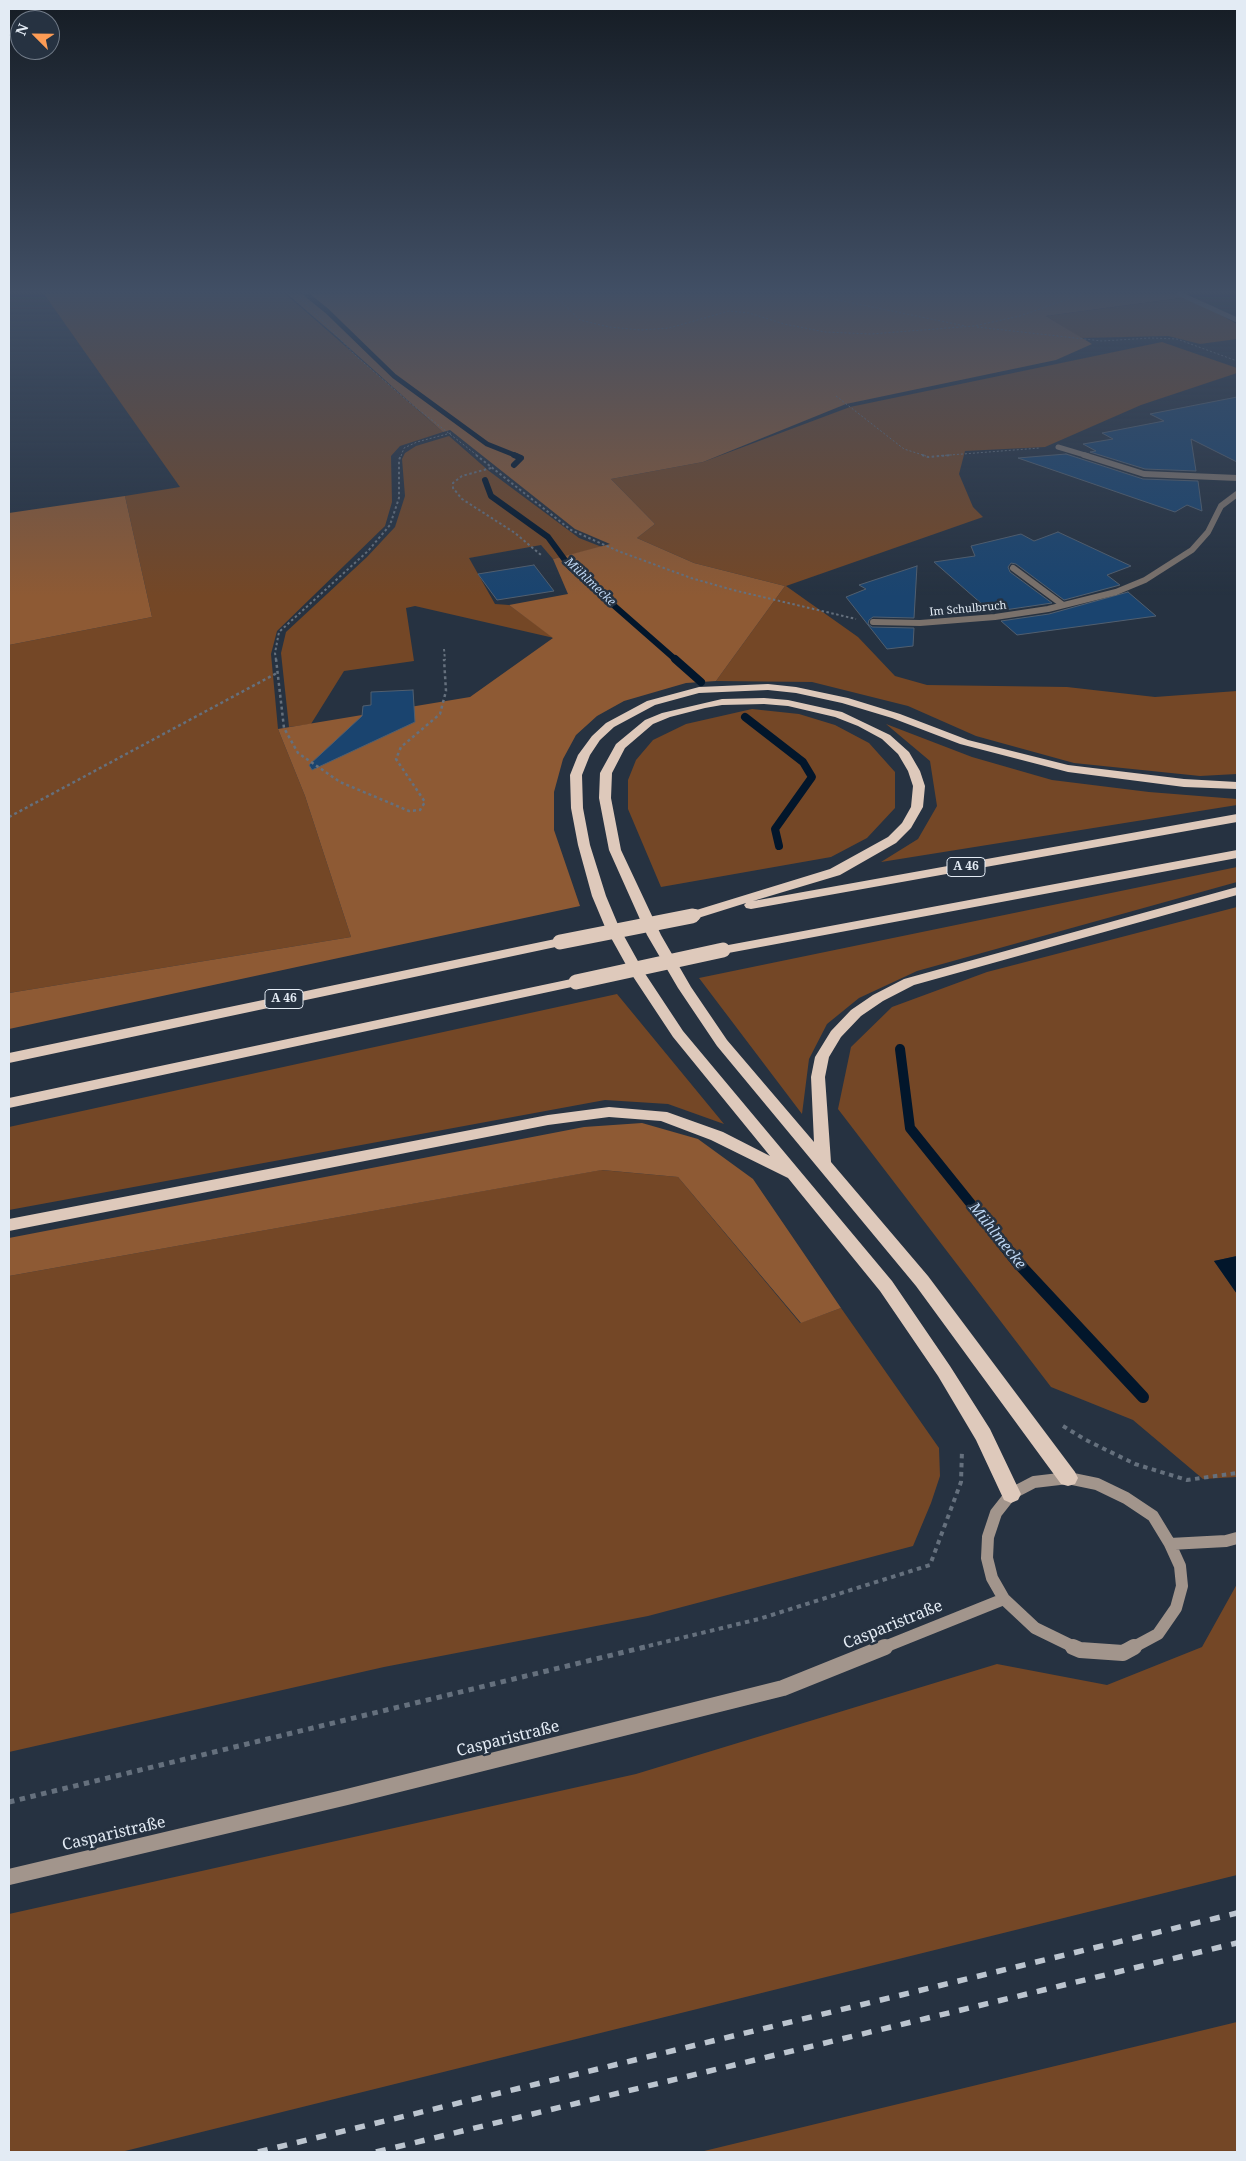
<!DOCTYPE html>
<meta charset="utf-8">
<style>
body{margin:0}
#map{position:relative;width:1246px;height:2161px;overflow:hidden;background:#263241;font-family:"Noto Serif",serif}
canvas{display:block}
.frame{position:absolute;inset:0;border:10px solid #e3ebf4;pointer-events:none}
.north{position:absolute;left:10px;top:10px;width:50px;height:50px;box-sizing:border-box;background:#263241;border:1px solid #727c89;border-radius:50%;rotate:293deg;font-size:14px;font-weight:700;line-height:20px;text-align:center;color:#e3ebf4}
.north::after{content:'';display:block;margin:auto;width:18px;height:22px;background:#fd9c55;clip-path:polygon(50% 0,100% 100%,50% 72%,0 100%)}
</style>
<div id="map">
<canvas width="1246" height="2161"></canvas>
<div class="frame"></div>
<div class="north">N</div>
</div>
<script>
const c = document.querySelector('canvas').getContext('2d');
c.lineJoin = 'round';
function fill(path, color) { c.fillStyle = color; c.fill(path, 'evenodd'); }
const toPath = rows => new Path2D(rows.map(r => 'M' + r).join(''));
function strokePath(path, color, width, dash) { c.strokeStyle = color; c.lineWidth = width; c.lineCap = dash ? 'butt' : 'round'; c.setLineDash(dash || []); c.stroke(path); }
function write(font, color, halo, rows, align = 'center') {
  c.font = font + ' "Noto Serif",serif'; c.lineWidth = 5; c.setLineDash([]); c.textBaseline = 'middle'; c.strokeStyle = halo; c.fillStyle = color; for (const [text, x, y, turn = 0] of rows) {
    c.save(); c.translate(x, y); c.rotate((+turn || 0) * Math.PI / 180); c.textAlign = isNaN(turn) ? turn : align; if (halo) c.strokeText(text, 0, 0); c.fillText(text, 0, 0); c.restore();
  }
}
fill(toPath([
 [44,294,286,294,443,432,400,446,391,456,392,502,385,526,277,631,271,654,278,729,305,796,351,937,9,993,9,645,152,617,125,496,180,487],
 [1188,297,1237,324,1237,339,1200,344,1168,336,1081,338,1046,316],
 [1162,342,1237,368,1237,373,1141,405,1045,447,965,451,959,474,973,507,983,517,786,586,858,637,895,676,927,685,1067,687,1155,697,1237,691,1237,774,1200,776,1074,763,976,736,908,706,812,682,716,681,785,586,694,563,637,538,655,524,611,479,703,462,850,407],
 [449,436,489,471,579,538,602,547,553,559,541,545,469,558,495,604,509,605,554,638,415,606,406,608,414,661,344,671,311,724,289,727,281,653,286,632,367,557,395,527,405,496,402,459,405,453,416,446],
 [752,709,799,714,835,725,869,743,895,772,895,808,867,838,831,857,661,887,628,809,628,780,636,760,653,740,686,724],
 [886,724,972,757,1052,780,1149,792,1237,799,1237,805,881,862,918,839,937,806,930,761],
 [1237,867,1237,882,917,971,859,998,827,1024,809,1059,802,1114,699,978],
 [1237,907,1237,1256,1214,1261,1237,1294,1237,1477,1203,1479,1133,1420,1051,1387,838,1109,851,1047,892,1007,987,972],
 [617,994,724,1124,668,1104,605,1100,9,1210,9,1127],
 [601,1170,678,1177,800,1323,841,1308,939,1448,940,1476,931,1503,913,1546,648,1616,384,1667,9,1752,9,1276],
 [1237,1584,1237,1875,121,2152,9,2152,9,1914,636,1774,997,1664,1107,1685,1202,1647],
 [1237,2022,1237,2152,700,2152]
]), '#744726');
fill(toPath([
 [287,294,1178,294,1188,297,1046,316,1092,344,1056,360,846,404,703,462,611,479,655,524,637,538,694,563,785,586,716,681,686,683,624,701,597,716,576,735,563,759,554,792,554,830,580,906,9,1029,9,993,351,937,305,796,278,729,470,697,553,638,509,605,568,594,553,559,610,544,575,529,450,430,443,432,337,337],
 [125,496,152,617,9,645,9,513],
 [642,1123,698,1139,753,1179,841,1308,801,1323,678,1177,602,1170,9,1276,9,1238,584,1127]
]), '#8e5a34');
fill(toPath([
 [1237,1256,1237,1294,1214,1261]
]), '#02162b');
strokePath(toPath([
 [306,294,327,311,394,376,487,444,517,456]
]), '#02162b', 5);
strokePath(toPath([
 [514,455,521,458,514,465],
 [485,480,491,496,548,537,570,567,676,660]
]), '#02162b', 6);
strokePath(toPath([
 [675,659,701,682],
 [745,717,803,762,812,777,775,829,779,846]
]), '#02162b', 8);
strokePath(toPath([
 [900,1049,910,1128,1000,1240]
]), '#02162b', 10);
strokePath(toPath([
 [999,1239,1019,1264,1143,1397]
]), '#02162b', 12);
const building = toPath([
 [1237,397,1237,462,1191,439,1196,471,1145,469,1090,452,1096,451,1083,444,1113,439,1102,433,1164,421,1150,414,1237,397],
 [1066,454,1143,479,1198,481,1202,511,1187,505,1175,512,1018,458,1066,454],
 [1058,532,1131,566,1107,575,1120,585,1064,600,1016,564,1011,563,1008,567,1010,572,1052,603,991,612,934,562,975,556,971,546,1021,534,1034,541,1058,532],
 [534,565,554,591,497,600,478,574,534,565],
 [917,566,914,618,873,617,869,620,868,624,872,627,914,628,913,646,887,649,846,597,866,589,859,585,917,566],
 [1128,592,1156,616,1017,635,1001,621,1049,614,1128,592],
 [413,690,415,722,312,770,309,765,362,716,363,706,371,705,371,692,413,690]
]);
fill(building, '#1a446f');
strokePath(building, '#515f6f', 1);
strokePath(toPath([
 [297,294,357,357,410,403,478,456],
 [553,294,580,320,609,327,641,330,669,328,729,311,749,313,784,324,825,332,871,334,974,326,1020,316,1082,294],
 [809,294,965,326],
 [977,327,1102,341,1151,338,1177,339,1237,361],
 [836,396,904,449,926,456],
 [401,456,404,448,417,442,451,433],
 [937,456,1040,448]
]), '#65707d', 1, [2, 2]);
strokePath(toPath([
 [476,455,571,530,618,551,691,578,733,590,856,619],
 [922,455,928,457,952,455],
 [491,468,462,476,453,483,453,488,462,499,515,533,541,555],
 [444,649,445,660],
 [276,660,275,653,279,632,368,551,390,525,399,498,399,460,401,455]
]), '#65707d', 2, [2.5, 2.5]);
strokePath(toPath([
 [276,659,284,728,298,753,340,782,409,811,420,810,425,802,396,759,401,747,440,714,446,691,444,659],
 [9,817,277,673]
]), '#65707d', 2.5, [3, 3]);
strokePath(toPath([
 [1063,1426,1086,1440,1135,1464,1187,1480,1237,1473],
 [640,1648,759,1619,930,1565,961,1482,962,1450]
]), '#65707d', 4, [4.5, 4.5]);
strokePath(toPath([
 [9,1802,645,1647]
]), '#65707d', 5, [5.5, 5.5]);
strokePath(toPath([
 [1058,447,1088,456]
]), '#7a716b', 5);
strokePath(toPath([
 [1084,455,1144,474,1237,478]
]), '#7a716b', 6);
strokePath(toPath([
 [1180,294,1237,320]
]), '#7a716b', 5);
strokePath(toPath([
 [1013,568,1063,605],
 [873,622,920,623,995,617,1048,609,1116,592,1145,580,1192,550,1208,532,1221,506,1237,494]
]), '#7a716b', 6);
strokePath(toPath([
 [1170,1544,1226,1541,1237,1538],
 [882,1648,1004,1599],
 [1076,1648,1035,1628,1004,1599,992,1578,987,1558,988,1537,996,1513,1011,1494,1034,1482,1068,1478,1097,1484,1126,1498,1153,1516,1170,1544,1180,1566,1182,1586,1176,1608,1158,1634,1132,1648]
]), '#a2958c', 12);
strokePath(toPath([
 [1073,1647,1080,1650,1123,1653,1134,1647],
 [9,1877,347,1797,783,1688,885,1647]
]), '#a2958c', 16);
fill(toPath([
 [768,684,796,687,848,698,900,714,968,740,1068,765,1184,779,1237,782,1237,789,1184,787,1068,772,960,744,892,718,842,703,796,693,768,690,699,693,655,705,614,727,600,740,590,755,582,775,583,808,590,845,606,896,619,927,644,972,683,1031,892,1281,950,1366,990,1429,1021,1494,1018,1500,1011,1503,1004,1500,976,1440,938,1376,880,1291,788,1178,711,1140,661,1121,609,1117,548,1125,9,1231,9,1219,548,1115,609,1107,667,1112,723,1132,770,1156,673,1037,630,972,605,927,592,896,578,845,571,808,570,775,578,755,592,736,606,723,647,701,699,687,768,684],
 [764,698,788,700,842,712,890,735,909,752,920,771,925,786,923,807,911,828,896,843,840,875,753,901,1237,814,1237,822,751,909,746,908,744,905,746,903,695,919,690,918,688,915,690,912,830,869,888,837,902,823,911,807,913,786,908,771,898,754,882,739,858,726,835,717,788,706,764,704,722,705,705,708,670,717,653,724,625,748,612,773,611,798,621,850,661,935,691,987,727,1040,814,1142,811,1077,815,1057,831,1031,851,1010,873,995,904,979,1237,887,1237,895,914,985,883,1001,861,1016,841,1037,829,1057,825,1077,831,1162,928,1276,1075,1472,1078,1478,1075,1484,1068,1486,1061,1484,916,1286,717,1046,678,988,647,935,609,850,599,798,600,773,616,744,645,720,662,713,722,699,764,698],
 [1237,850,1237,858,723,954,716,950,723,946,1237,850],
 [560,938,565,939,567,942,565,945,9,1063,9,1053,560,938],
 [576,978,581,979,583,982,581,985,9,1108,9,1098,576,978]
]), '#dec9bb');
strokePath(toPath([
 [258,2152,1237,1913],
 [376,2152,1237,1943]
]), '#bcc5cf', 5.5, [10, 10]);
strokePath(toPath([
 [686,917,695,915]
]), '#dec9bb', 12);
strokePath(toPath([
 [560,942,692,916],
 [576,982,723,950]
]), '#dec9bb', 15);
const sky = c.createLinearGradient(0, 0, 0, 596);
sky.addColorStop(0, '#151c24');
sky.addColorStop(0.49, '#414f65');
sky.addColorStop(1, '#414f6500');
c.fillStyle = sky;
c.fillRect(0, 0, 1246, 596);
write('11px', '#e3ebf4', '#263241', [
 ["Im Schulbruch",968,609,-5]
]);
write('italic 12px', '#bdd5f1', '#263241', [
 ["Mühlmecke",590,582,43]
]);
for (const [x, y, w] of [
 [966,867,38],
 [284,999,38]
]) { const box = new Path2D(); box.roundRect(x - w / 2, y - 9.5, w, 19, 4); c.fillStyle = '#263241'; c.fill(box); strokePath(box, '#e3ebf4', 1); }
write('bold 12px', '#e3ebf4', null, [
 ["A 46",966,867],
 ["A 46",284,999]
]);
write('italic 15px', '#bdd5f1', '#263241', [
 ["Mühlmecke",997,1236,51]
]);
write('16px', '#e3ebf4', '#263241', [
 ["Casparistraße",893,1625,-22],
 ["Casparistraße",508,1739,-14],
 ["Casparistraße",114,1834,-13]
]);
</script>
